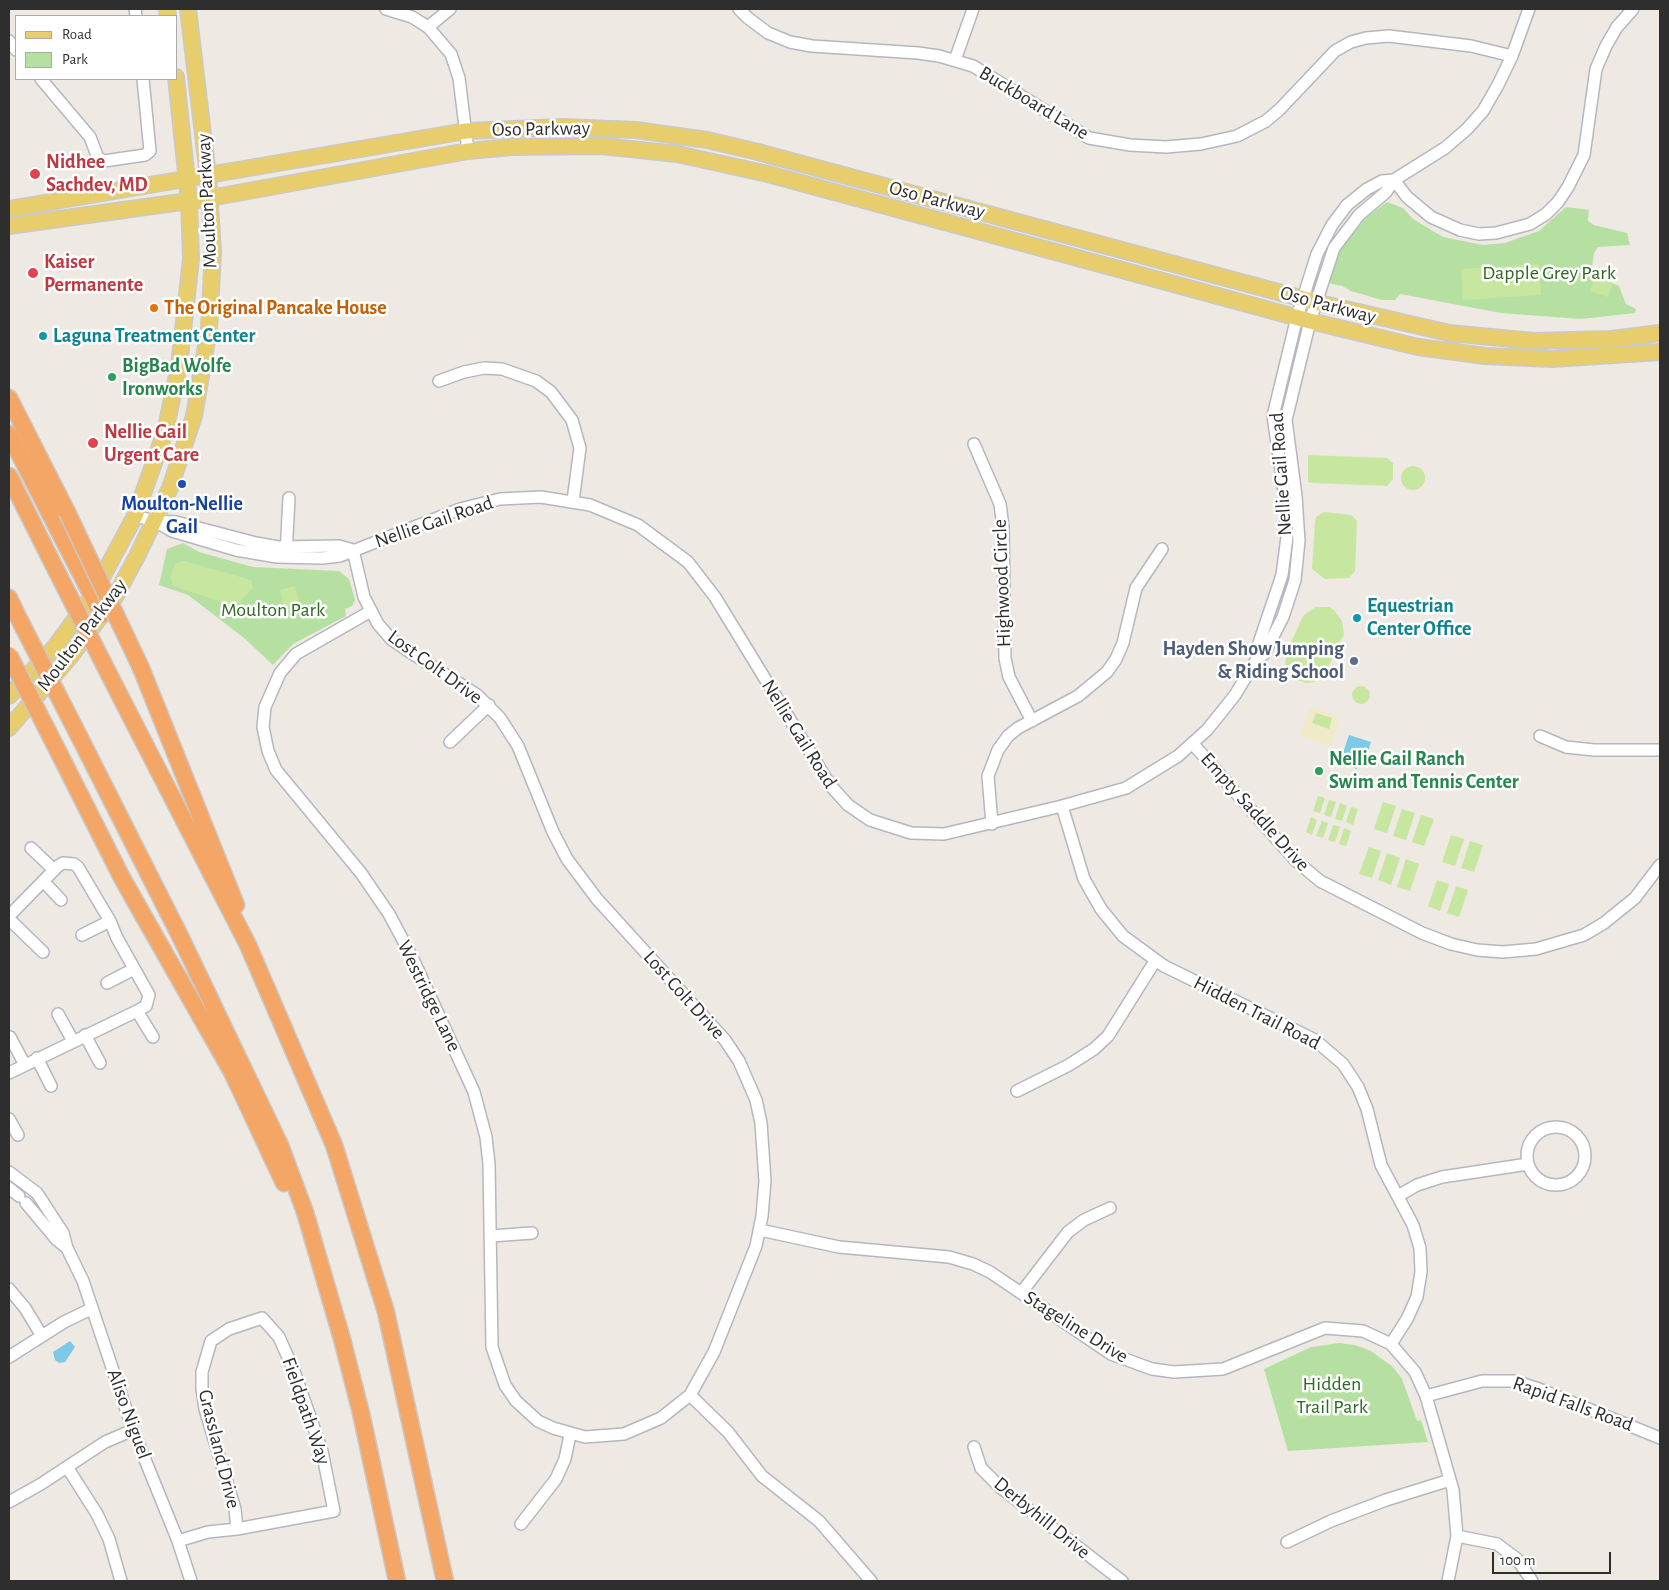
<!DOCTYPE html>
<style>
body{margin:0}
#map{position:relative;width:1669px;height:1590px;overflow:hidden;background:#eee9e2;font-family:"Alegreya Sans",sans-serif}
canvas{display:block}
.frame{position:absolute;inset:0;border:10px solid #2e2e2e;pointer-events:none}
.legend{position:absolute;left:15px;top:15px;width:162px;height:65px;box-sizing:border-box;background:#fff;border:1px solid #ababab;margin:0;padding:6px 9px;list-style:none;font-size:15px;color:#2e2e2e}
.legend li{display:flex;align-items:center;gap:10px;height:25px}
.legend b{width:25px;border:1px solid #ababab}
.scale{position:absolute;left:1492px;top:1552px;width:119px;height:22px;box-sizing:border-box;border:2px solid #2e2e2e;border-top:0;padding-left:6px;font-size:15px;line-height:18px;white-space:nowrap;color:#2e2e2e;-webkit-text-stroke:4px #fff;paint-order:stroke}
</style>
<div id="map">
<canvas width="1669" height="1590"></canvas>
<div class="frame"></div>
<ul class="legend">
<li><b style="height:6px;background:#e8cd6c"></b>Road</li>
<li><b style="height:14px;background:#b6e0a2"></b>Park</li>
</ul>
<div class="scale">100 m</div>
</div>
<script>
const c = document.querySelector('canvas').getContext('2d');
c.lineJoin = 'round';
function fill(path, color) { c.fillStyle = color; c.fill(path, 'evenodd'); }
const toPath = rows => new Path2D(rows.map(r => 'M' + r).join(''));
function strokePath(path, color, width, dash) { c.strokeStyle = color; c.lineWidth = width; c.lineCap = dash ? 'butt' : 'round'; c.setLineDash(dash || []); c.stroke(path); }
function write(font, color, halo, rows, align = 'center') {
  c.font = font + ' "Alegreya Sans",sans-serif'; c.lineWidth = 5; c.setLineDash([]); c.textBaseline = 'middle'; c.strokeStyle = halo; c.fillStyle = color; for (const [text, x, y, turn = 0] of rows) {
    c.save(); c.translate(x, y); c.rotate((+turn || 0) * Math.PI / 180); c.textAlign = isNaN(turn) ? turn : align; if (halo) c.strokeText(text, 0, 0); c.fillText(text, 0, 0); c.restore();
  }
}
fill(toPath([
 [1387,202,1403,208,1413,219,1443,237,1483,245,1505,243,1539,231,1566,207,1589,210,1588,221,1594,225,1627,233,1630,245,1598,247,1594,253,1591,274,1619,286,1626,304,1636,309,1635,313,1581,319,1501,313,1400,294,1395,300,1382,300,1351,291,1342,286,1332,284,1327,281,1342,246,1368,216],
 [183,543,199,552,253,567,339,571,349,579,355,600,352,606,345,609,346,616,293,644,273,665,244,638,188,595,159,585,167,549],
 [1339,1343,1355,1345,1371,1351,1393,1367,1402,1379,1417,1421,1421,1420,1428,1442,1288,1451,1264,1369,1311,1347]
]), '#b6e0a2');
fill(toPath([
 [1312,708,1337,717,1339,721,1332,743,1327,745,1303,736,1301,733,1309,710]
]), '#f0eac8');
fill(toPath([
 [1539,264,1541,295,1463,300,1461,269],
 [1595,277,1613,283,1608,297,1590,291],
 [1308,455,1387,458,1393,463,1393,479,1387,486,1313,483,1308,482],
 '1401 478a12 12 0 1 1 24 0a12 12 0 1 1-24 0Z',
 [1324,512,1351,515,1357,521,1355,571,1349,578,1325,579,1312,569,1315,521,1316,517],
 [184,561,251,580,253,588,240,602,233,606,174,586,170,577,176,563],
 [295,586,300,606,285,610,280,590],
 [1315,607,1329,607,1334,610,1342,621,1344,634,1325,673,1314,682,1306,683,1292,678,1285,663,1287,651,1303,616],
 '1352 695a9 9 0 1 1 18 0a9 9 0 1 1-18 0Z',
 [1316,713,1332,718,1329,729,1312,723],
 [1318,796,1325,798,1320,813,1313,811],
 [1329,800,1336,802,1331,817,1324,815],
 [1383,802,1396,806,1387,833,1374,829],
 [1340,803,1347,806,1342,821,1335,819],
 [1351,807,1358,809,1353,825,1346,822],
 [1402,809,1415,813,1406,840,1393,836],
 [1421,815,1434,819,1424,846,1412,842],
 [1311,817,1317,820,1312,835,1306,832],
 [1322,821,1328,823,1323,838,1316,836],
 [1333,825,1340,827,1335,842,1328,840],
 [1344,828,1351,831,1346,846,1339,844],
 [1451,835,1464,839,1455,866,1442,862],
 [1470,841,1483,845,1474,872,1461,868],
 [1369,847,1381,851,1372,878,1359,874],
 [1387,853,1400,858,1391,885,1378,880],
 [1406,859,1419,864,1410,891,1397,887],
 [1437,880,1449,884,1440,911,1428,906],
 [1456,886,1468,890,1459,917,1447,913],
 [1303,1397,1312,1413,1300,1420,1291,1404]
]), '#c7e69f');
fill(toPath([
 [1349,735,1371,742,1368,752,1363,751,1357,769,1334,761,1338,749,1344,750],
 [70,1341,75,1347,65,1362,59,1363,55,1360,53,1352]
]), '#7dc9e7');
const minor = toPath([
 [135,9,136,16],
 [386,9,412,17,428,27,451,54,459,78,468,151],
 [739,9,748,18,768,33,790,42,812,46,918,53,939,56,973,66,1089,138,1130,145,1166,147,1201,144,1237,136,1266,121,1280,109,1335,51,1351,42,1366,38,1389,36,1471,46,1512,56],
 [428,27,450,9],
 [9,41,16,50],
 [955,60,973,9],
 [41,79,90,137,98,158,104,161,145,155,150,151,143,79],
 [1394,180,1407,197,1431,217,1460,230,1479,234,1496,233,1530,224,1546,214,1558,202,1568,187,1584,155,1596,69,1606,46,1617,27,1633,9],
 [439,381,464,372,484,368,502,369,536,381,551,392,572,420,580,448,573,501],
 [974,444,1000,504,1003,527,1005,658,1009,677,1032,721],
 [135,516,155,521,176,522,256,543,278,547,339,546,353,550],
 [155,521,172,531,236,550,277,557,322,558,340,556,460,509,500,499,541,497,590,505,638,525,688,562,715,597,830,785,848,805,870,820,911,833,944,834,1062,806,1126,788,1178,756,1207,730,1235,695,1258,657,1257,649,1282,575,1287,537,1284,491,1273,416,1297,317,1317,254,1332,225,1347,205,1367,189,1382,181,1394,180,1445,148,1467,129,1483,111,1498,85,1512,56,1529,9],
 [353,550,364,597,378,624,391,639,407,650,477,695,500,718,518,746,553,832,567,859,597,899,725,1040,739,1061,756,1100,761,1123,765,1181,762,1216,756,1246,714,1352,690,1395,661,1418,624,1434,585,1437,553,1428,538,1421,516,1401,505,1385,492,1347,489,1164,486,1137,474,1092,412,957,389,914,361,873,276,770,268,751,263,727,265,707,280,673,296,654,371,611],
 [286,554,289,498],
 [1258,657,1264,654,1283,617,1295,580,1299,541,1296,496,1286,420,1310,321,1334,248,1359,215,1386,192,1394,180],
 [1540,736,1566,747,1594,750,1660,750],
 [450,742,489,705],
 [1193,744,1295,860,1320,881,1422,933,1451,944,1477,950,1503,952,1536,949,1584,935,1604,923,1635,898,1660,865],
 [1062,806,1084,879,1101,909,1123,936,1164,966,1315,1040,1343,1064,1358,1087,1367,1109,1381,1165,1413,1225,1420,1248,1421,1272,1417,1297,1407,1319,1391,1344,1415,1372,1426,1396,1453,1490,1457,1536,1448,1581],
 [992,824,988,776,998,750,1008,736,1018,728,1078,696,1107,672,1116,659,1123,643,1136,588,1162,549],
 [31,848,54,870],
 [43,881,61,900],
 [9,916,58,866,63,863,74,864,78,867,110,921,117,938,149,995,146,1006,137,1011,9,1073],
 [9,919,43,952],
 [82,935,110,921],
 [107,983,134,969],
 [137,1011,153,1037],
 [58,1014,73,1041],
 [85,1035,100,1063],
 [10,1037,25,1065],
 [37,1058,51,1086],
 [1017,1091,1069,1065,1094,1049,1108,1036,1155,961],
 [9,1119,18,1135],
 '1527 1156a29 29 0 1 1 58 0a29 29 0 1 1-58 0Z',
 [9,1172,37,1193,63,1233,67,1248,83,1281,133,1430,178,1541,191,1581],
 [9,1188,19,1196],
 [1398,1196,1417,1185,1442,1177,1528,1164],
 [26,1203,56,1239,67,1248],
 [760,1230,839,1247,949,1257,973,1264,990,1272,1111,1354,1152,1369,1174,1372,1223,1369,1325,1328,1363,1331,1391,1344],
 [491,1236,532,1233],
 [9,1289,25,1308,42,1336],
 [1021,1293,1068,1232,1084,1220,1110,1208],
 [9,1357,64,1322,91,1309],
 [690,1395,728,1432,762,1476,819,1521,871,1581],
 [1426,1396,1482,1381,1514,1381,1539,1389,1660,1438],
 [974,1447,981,1468,1001,1488,1122,1581],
 [67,1467,97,1514,109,1539,121,1581],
 [9,1502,41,1484,105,1442,133,1430],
 [521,1524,556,1479,565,1459,570,1435],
 [1457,1536,1497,1544,1517,1559,1532,1581],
 [178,1541,208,1532,237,1529,334,1511,322,1451,294,1371,279,1337,262,1318,229,1329,211,1341,202,1372,202,1389,205,1409,235,1509,237,1529],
 [1287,1542,1331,1521,1386,1500,1450,1480]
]);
const major = toPath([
 [167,9,168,16],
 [9,209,466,131,562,127,636,130,707,140,754,151,1315,302,1449,333,1533,341,1612,339,1660,333],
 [9,226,210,198,468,151,512,147,602,146,677,154,768,174,1310,321,1418,347,1485,356,1552,359,1660,352],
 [9,696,55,647,92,596,135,516,165,432,179,366,191,259,189,201,176,77],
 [9,728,70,657,115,597,137,556,170,488,194,416,209,329,213,251,208,176,188,9]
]);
const highway = toPath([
 [9,398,67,512],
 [9,434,102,615],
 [9,476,53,564],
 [9,598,16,613],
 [141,668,236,905],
 [117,690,248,945,334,1145,386,1312,445,1581],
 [80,738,180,936,280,1145,305,1212,342,1339,361,1413,397,1581],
 [61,757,122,878,232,1072,284,1183]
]);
strokePath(minor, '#b5b7c0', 14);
strokePath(major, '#c9c9c9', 18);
strokePath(highway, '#c9c9c9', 19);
strokePath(minor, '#fff', 11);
strokePath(major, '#e8cd6c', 15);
strokePath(highway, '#f4a667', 16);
const highwayBridge = toPath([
 [67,512,141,668],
 [53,564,117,690],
 [16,613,80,738],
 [9,655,61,757]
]);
strokePath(highwayBridge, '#c9c9c9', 19, []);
strokePath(highwayBridge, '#f4a667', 16);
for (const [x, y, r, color] of [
 [35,174,6,"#e0444e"],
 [33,273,6,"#e0444e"],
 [154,308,5,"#e8710a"],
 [43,336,5,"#0f9aa8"],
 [112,377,5,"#2e9e5b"],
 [93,443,6,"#e0444e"],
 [182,484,5,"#1a4fb4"],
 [1357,618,5,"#0f9aa8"],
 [1354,661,5,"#5c6f8a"],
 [1319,771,5,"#2e9e5b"]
]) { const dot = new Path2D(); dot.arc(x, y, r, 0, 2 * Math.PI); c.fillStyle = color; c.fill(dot); strokePath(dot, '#fff', 2); }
write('20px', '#2e2e2e', '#fff', [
 ["Buckboard Lane",1034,103,31],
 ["Oso Parkway",541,129,-1],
 ["Oso Parkway",937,200,15],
 ["Moulton Parkway",207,201,-93],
 ["Oso Parkway",1328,305,15],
 ["Nellie Gail Road",1281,474,-94],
 ["Nellie Gail Road",434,522,-19],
 ["Highwood Circle",1002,583,-92],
 ["Moulton Parkway",82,635,-53],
 ["Lost Colt Drive",435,667,36],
 ["Nellie Gail Road",799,734,58],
 ["Empty Saddle Drive",1255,812,48],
 ["Lost Colt Drive",684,995,48],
 ["Westridge Lane",429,996,64],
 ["Hidden Trail Road",1257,1013,27],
 ["Stageline Drive",1076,1327,32],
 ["Rapid Falls Road",1573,1404,20],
 ["Fieldpath Way",306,1411,71],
 ["Aliso Niguel",129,1414,70],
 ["Grassland Drive",219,1449,76],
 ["Derbyhill Drive",1042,1518,39]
]);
write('bold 20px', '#be3a42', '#fff', [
 ["Nidhee",46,162],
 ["Sachdev, MD",46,185],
 ["Kaiser",44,262],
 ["Permanente",44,285],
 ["Nellie Gail",104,432],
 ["Urgent Care",104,455]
], 'left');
write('20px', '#2e6821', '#fff', [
 ["Dapple Grey Park",1549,273],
 ["Moulton Park",273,610],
 ["Hidden",1332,1384],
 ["Trail Park",1332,1407]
]);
write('bold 20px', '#c56008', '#fff', [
 ["The Original Pancake House",164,308]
], 'left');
write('bold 20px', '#0d838f', '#fff', [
 ["Laguna Treatment Center",53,336],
 ["Equestrian",1367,606],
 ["Center Office",1367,629]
], 'left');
write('bold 20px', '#27864d', '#fff', [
 ["BigBad Wolfe",122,366],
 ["Ironworks",122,389],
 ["Nellie Gail Ranch",1329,759],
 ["Swim and Tennis Center",1329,782]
], 'left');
write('bold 20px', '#164399', '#fff', [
 ["Moulton-Nellie",182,504],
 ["Gail",182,527]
]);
write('bold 20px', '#4e5e75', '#fff', [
 ["Hayden Show Jumping",1344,649],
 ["& Riding School",1344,672]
], 'right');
</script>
